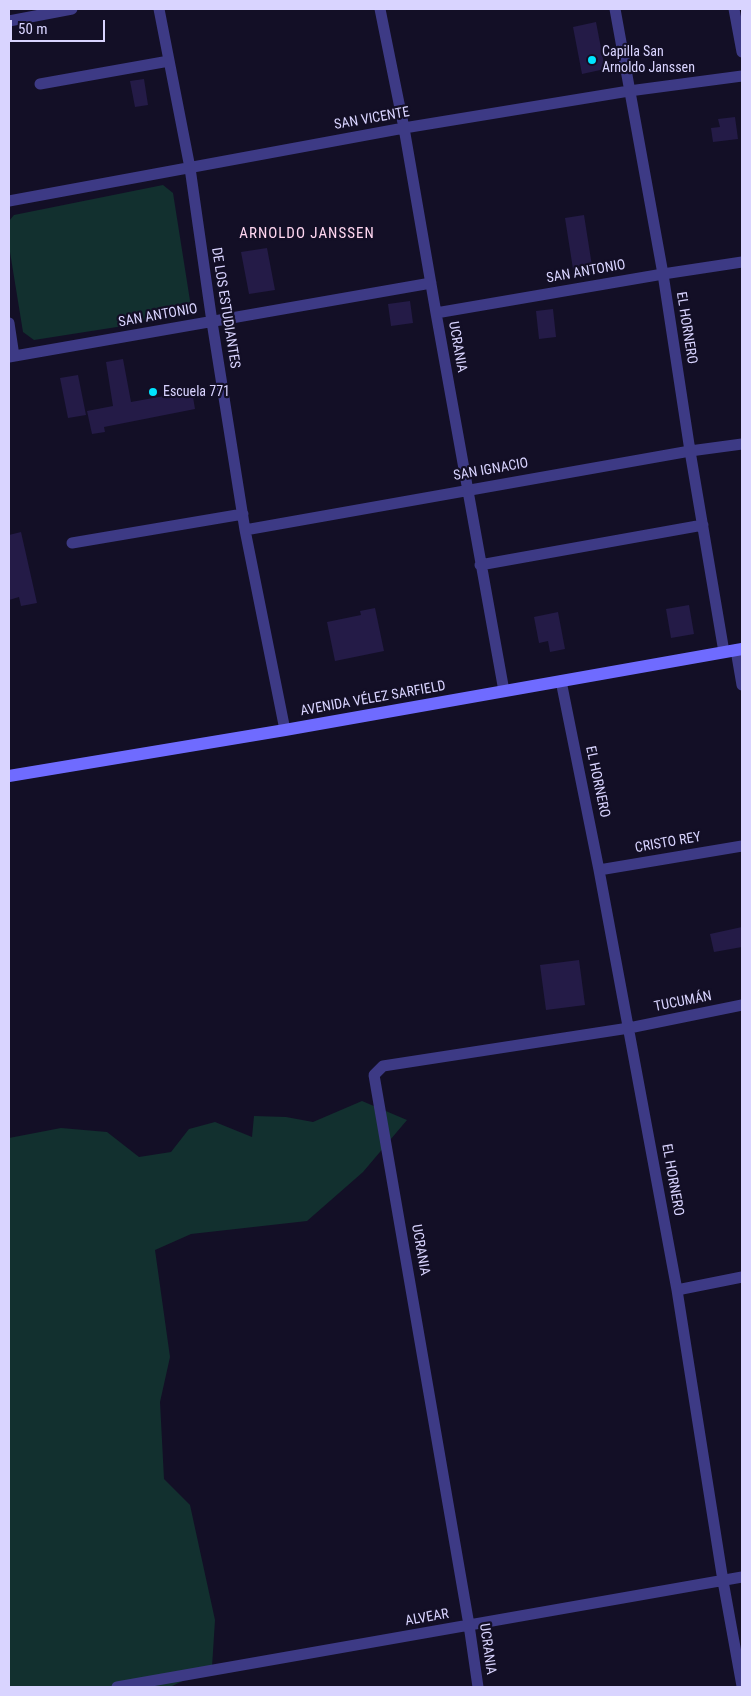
<!DOCTYPE html>
<meta charset="utf-8">
<style>
body{margin:0}
#map{position:relative;width:751px;height:1696px;overflow:hidden;background:#130f26;font-family:"Roboto Condensed",sans-serif}
canvas{display:block}
.frame{position:absolute;inset:0;border:10px solid #d9d4ff;pointer-events:none}
.scale{position:absolute;left:10px;top:20px;width:95px;height:22px;box-sizing:border-box;border:2px solid #d9d4ff;border-top:0;padding-left:6px;font-size:15px;line-height:18px;white-space:nowrap;color:#d9d4ff;-webkit-text-stroke:4px #130f26;paint-order:stroke}
</style>
<div id="map">
<canvas width="751" height="1696"></canvas>
<div class="frame"></div>
<div class="scale">50 m</div>
</div>
<script>
const c = document.querySelector('canvas').getContext('2d');
c.lineJoin = 'round';
function fill(path, color) { c.fillStyle = color; c.fill(path, 'evenodd'); }
const toPath = rows => new Path2D(rows.map(r => 'M' + r).join(''));
function strokePath(path, color, width, dash) { c.strokeStyle = color; c.lineWidth = width; c.lineCap = dash ? 'butt' : 'round'; c.setLineDash(dash || []); c.stroke(path); }
function write(font, color, halo, rows, align = 'center') {
  c.font = font + ' "Roboto Condensed",sans-serif'; c.lineWidth = 4.5; c.setLineDash([]); c.textBaseline = 'middle'; c.strokeStyle = halo; c.fillStyle = color; for (const [text, x, y, turn = 0] of rows) {
    c.save(); c.translate(x, y); c.rotate((+turn || 0) * Math.PI / 180); c.textAlign = isNaN(turn) ? turn : align; if (halo) c.strokeText(text, 0, 0); c.fillText(text, 0, 0); c.restore();
  }
}
fill(toPath([
 [163,185,173,193,191,307,187,316,34,340,23,332,9,246,9,221,14,215],
 [362,1101,407,1120,363,1172,307,1221,191,1234,155,1250,170,1357,160,1402,164,1479,190,1505,215,1620,212,1667,170,1687,9,1687,9,1138,61,1128,107,1132,139,1157,171,1152,189,1129,215,1122,252,1137,254,1116,286,1117,313,1122]
]), '#12302f');
fill(toPath([
 [596,22,605,69,582,74,573,27],
 [144,79,148,105,135,107,130,81],
 [735,117,738,139,713,142,711,128,720,127,718,119],
 [584,215,592,266,573,269,565,218],
 [267,248,275,290,249,294,241,252],
 [410,301,413,323,391,326,388,304],
 [553,309,556,337,539,339,536,311],
 [123,359,131,402,192,391,195,409,104,427,105,432,92,434,87,411,113,406,106,362],
 [78,375,86,415,68,418,60,378],
 [21,532,37,603,21,606,19,597,9,600,9,535],
 [689,605,694,634,671,638,666,609],
 [375,608,384,651,335,661,327,622,361,615,360,611],
 [558,612,565,649,550,652,548,641,539,643,534,617],
 [742,927,742,947,714,952,710,934],
 [579,960,585,1005,546,1010,540,965]
]), '#241b47');
strokePath(toPath([
 [159,9,190,168,212,322,245,530,285,730],
 [380,9,404,128,436,313,504,691],
 [615,9,663,274,690,451,724,652],
 [734,9,742,52],
 [9,21,72,9],
 [40,84,169,61],
 [9,201,404,128,629,91,742,76],
 [436,313,663,274,742,262],
 [9,323,14,356],
 [9,357,431,283],
 [245,530,690,451,742,444],
 [72,543,243,514],
 [480,565,703,525],
 [736,650,742,685],
 [561,681,599,870,677,1290,723,1581,742,1686],
 [599,870,742,846],
 [677,1290,742,1277],
 [117,1687,742,1577],
 [478,1687,469,1625,374,1075,383,1066,629,1028,742,1005]
]), '#3d3a85', 11);
strokePath(toPath([
 [9,776,285,730,742,649]
]), '#6f6bff', 12);
for (const [x, y, r, color] of [
 [592,60,5,"#00e5ff"],
 [153,392,5,"#00e5ff"]
]) { const dot = new Path2D(); dot.arc(x, y, r, 0, 2 * Math.PI); c.fillStyle = color; c.fill(dot); strokePath(dot, '#130f26', 2); }
write('14px', '#d9d4ff', '#130f26', [
 ["Capilla San",602,52],
 ["Arnoldo Janssen",602,68],
 ["Escuela 771",163,392]
], 'left');
write('14px', '#d9d4ff', '#130f26', [
 ["SAN VICENTE",372,119,-10],
 ["SAN ANTONIO",586,272,-10],
 ["DE LOS ESTUDIANTES",225,308,81],
 ["SAN ANTONIO",158,316,-10],
 ["EL HORNERO",686,328,81],
 ["UCRANIA",457,347,80],
 ["SAN IGNACIO",491,470,-10],
 ["AVENIDA VÉLEZ SARFIELD",373,699,-10],
 ["EL HORNERO",597,782,78],
 ["CRISTO REY",668,843,-10],
 ["TUCUMÁN",683,1002,-11],
 ["EL HORNERO",672,1180,80],
 ["UCRANIA",420,1250,80],
 ["ALVEAR",427,1618,-10],
 ["UCRANIA",487,1649,82]
]);
c.letterSpacing = '1px';
write('15px', '#ffd6f0', '#130f26', [
 ["ARNOLDO JANSSEN",307,234]
]);
c.letterSpacing = '0px';
</script>
